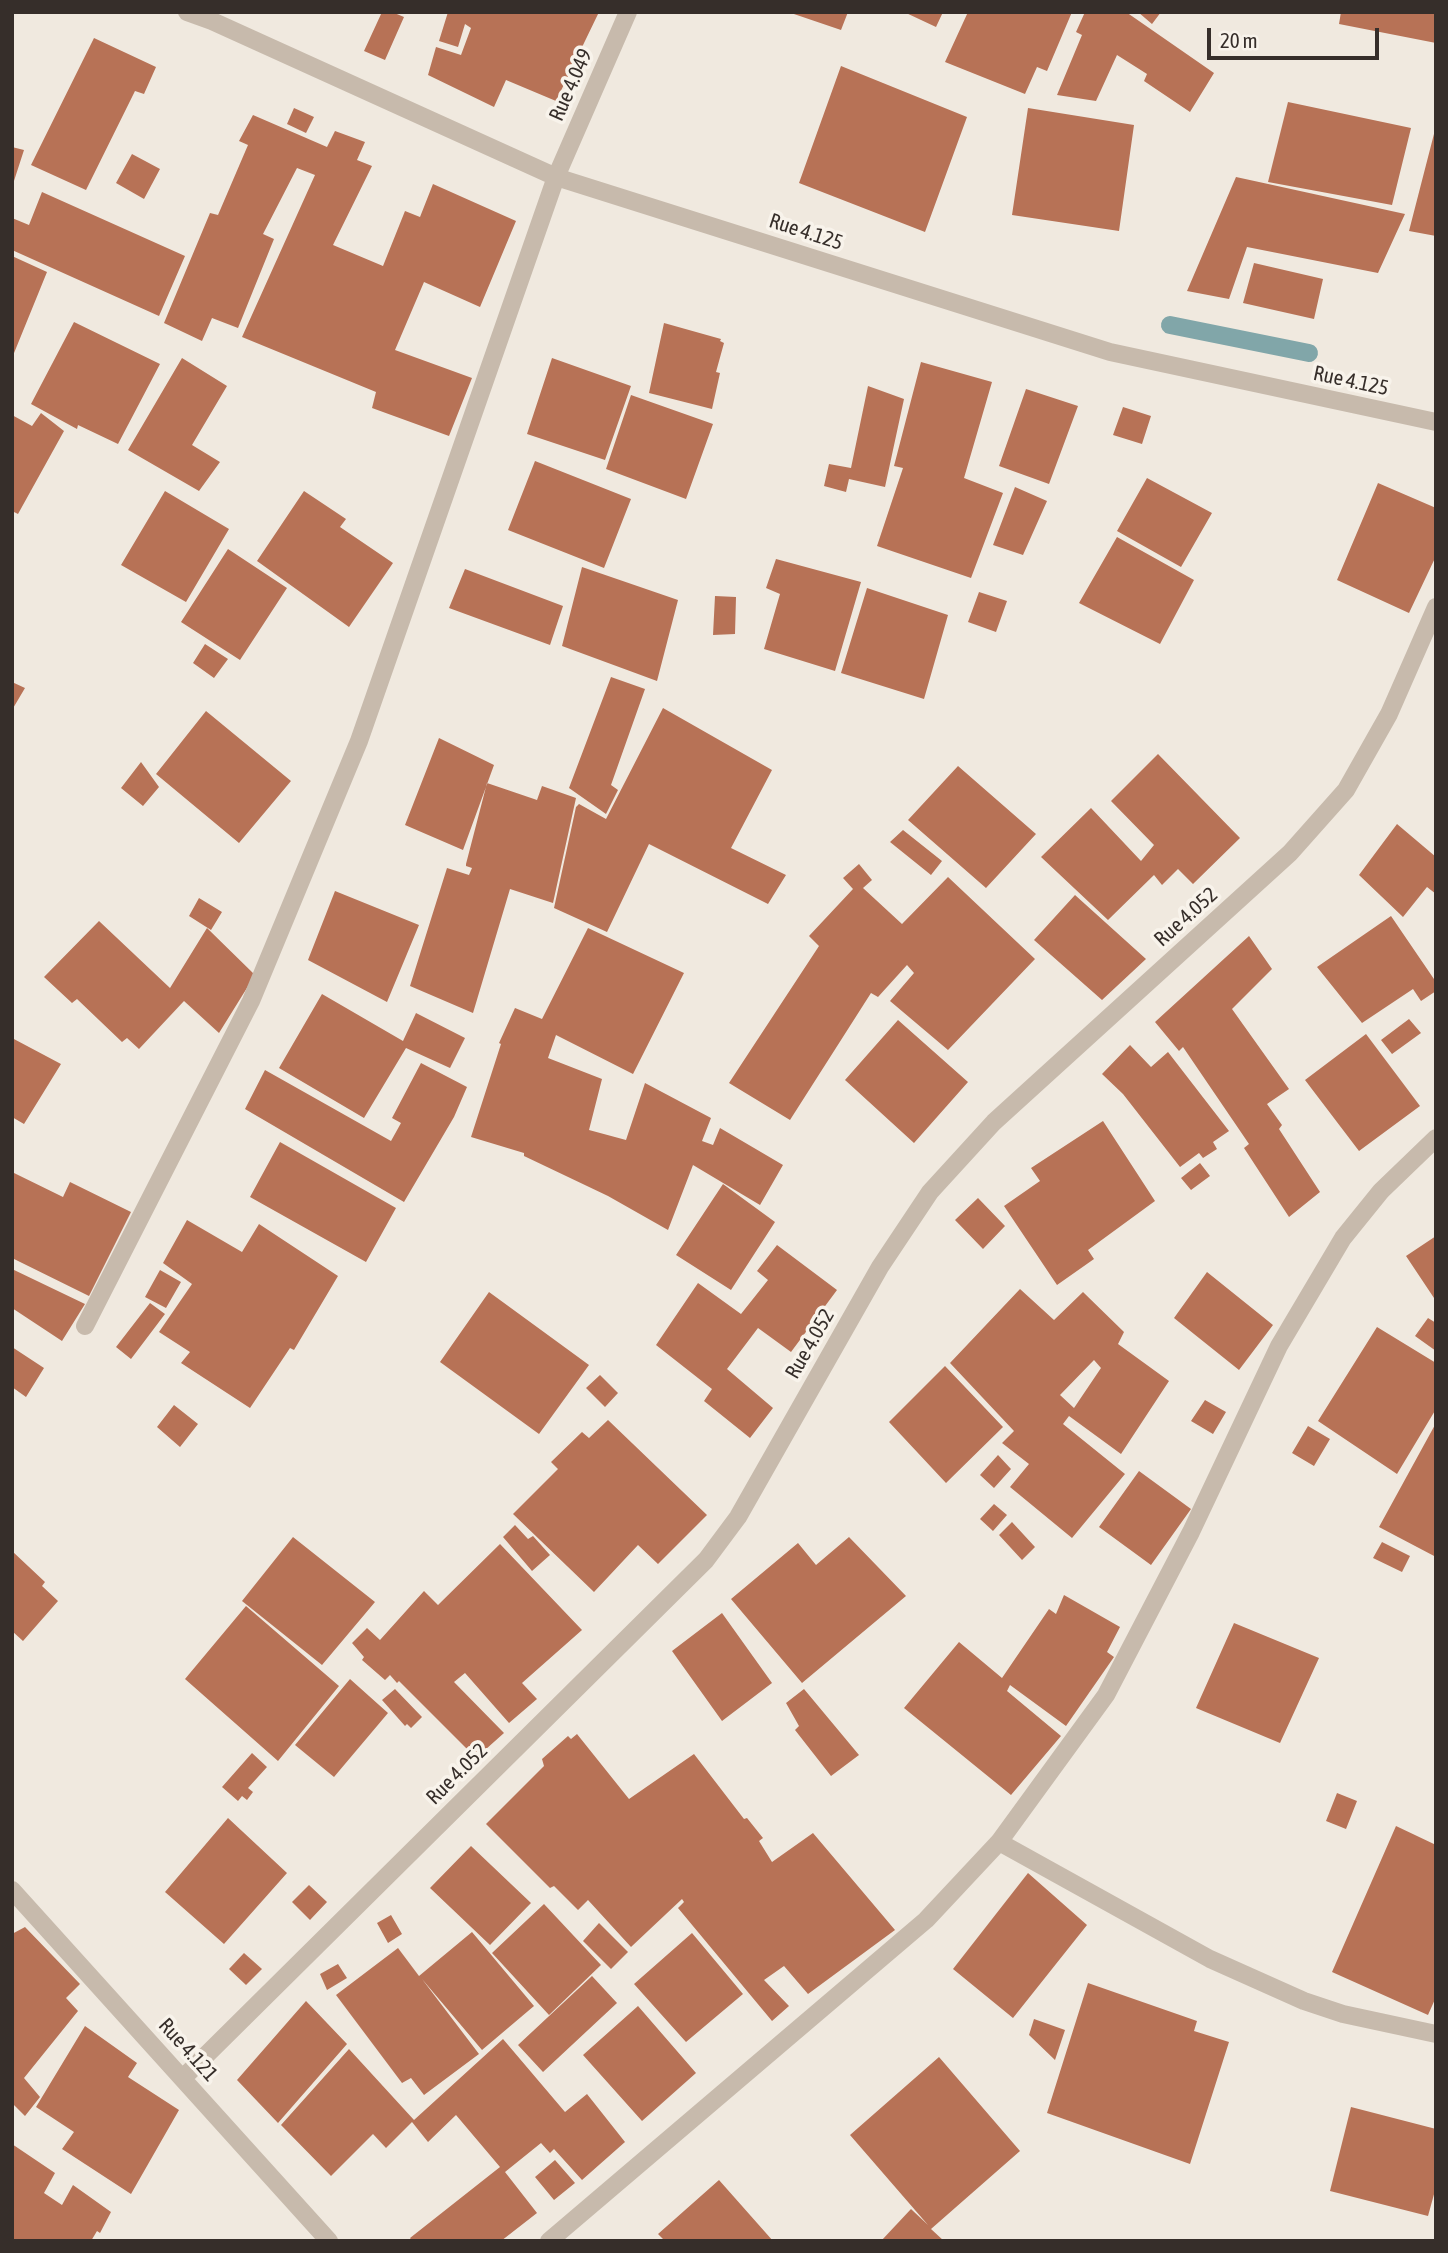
<!DOCTYPE html>
<style>
body{margin:0}
#map{position:relative;width:1448px;height:2253px;overflow:hidden;background:#f0e9df;font-family:"Asap Condensed",sans-serif}
canvas{display:block}
.frame{position:absolute;inset:0;border:14px solid #362e2a;pointer-events:none}
.scale{position:absolute;left:1207px;top:28px;width:172px;height:32px;box-sizing:border-box;border:4px solid #362e2a;border-top:0;padding-left:9px;font-size:21px;line-height:24px;white-space:nowrap;color:#362e2a;-webkit-text-stroke:5px #f8f3eb;paint-order:stroke}
</style>
<div id="map">
<canvas width="1448" height="2253"></canvas>
<div class="frame"></div>
<div class="scale">20 m</div>
</div>
<script>
const c = document.querySelector('canvas').getContext('2d');
c.lineJoin = 'round';
const toPath = rows => new Path2D(rows.map(r => 'M' + r).join(''));
function strokePath(path, color, width, dash) { c.strokeStyle = color; c.lineWidth = width; c.lineCap = dash ? 'butt' : 'round'; c.setLineDash(dash || []); c.stroke(path); }
function fill(path, color) { c.fillStyle = color; c.fill(path, 'evenodd'); }
function write(font, color, halo, rows, align = 'center') {
  c.font = font + ' "Asap Condensed",sans-serif'; c.lineWidth = 7; c.setLineDash([]); c.textBaseline = 'middle'; c.strokeStyle = halo; c.fillStyle = color; for (const [text, x, y, turn = 0] of rows) {
    c.save(); c.translate(x, y); c.rotate((+turn || 0) * Math.PI / 180); c.textAlign = isNaN(turn) ? turn : align; if (halo) c.strokeText(text, 0, 0); c.fillText(text, 0, 0); c.restore();
  }
}
strokePath(toPath([
 [1170,325,1309,353]
]), '#81a6a9', 18);
fill(toPath([
 [382,12,392,12,404,17,385,60,364,51],
 [448,12,599,12,556,101,506,80,494,107,428,75,436,47,461,55,471,28,465,24,458,47,439,41],
 [788,12,848,12,841,30],
 [904,12,943,12,936,27],
 [968,12,1072,12,1047,71,1037,67,1025,94,945,62],
 [1085,12,1126,12,1214,73,1190,112,1144,81,1147,74,1117,55,1096,101,1057,95,1082,35,1076,32],
 [1138,12,1161,12,1152,24],
 [1341,12,1436,12,1436,43,1339,24],
 [94,38,156,67,144,94,135,91,86,190,31,165],
 [841,66,967,117,925,232,799,183],
 [1288,102,1411,128,1392,205,1268,182],
 [294,108,314,117,306,133,287,124],
 [1028,108,1134,125,1119,231,1012,215],
 [253,115,327,147,335,131,365,142,357,160,372,166,333,245,383,266,405,211,420,217,433,184,516,221,480,307,424,282,395,350,472,378,449,436,372,408,376,392,242,337,315,175,297,168,263,234,274,239,238,328,212,318,202,341,164,323,210,213,218,215,248,145,239,141],
 [1435,130,1436,130,1436,236,1409,231],
 [12,147,24,150,13,184,12,184],
 [132,154,160,169,144,199,116,183],
 [1236,177,1259,182,1405,214,1378,273,1247,247,1229,299,1187,291],
 [42,192,185,256,159,316,12,250,12,218,29,225],
 [12,256,47,272,12,358],
 [1254,263,1323,279,1314,319,1243,303],
 [74,322,160,364,118,444,78,425,77,429,31,404],
 [664,323,721,339,720,341,724,343,716,372,720,373,712,409,649,393],
 [182,358,227,386,192,445,220,462,199,491,128,450],
 [552,358,631,386,605,460,527,434],
 [921,362,992,382,964,478,1003,493,971,578,877,546,903,468,894,466],
 [868,386,904,399,885,487,849,479,846,492,824,486,829,464,851,468],
 [1026,389,1078,406,1049,484,999,466],
 [631,395,713,424,686,499,606,469],
 [1123,407,1151,416,1142,444,1113,435],
 [41,413,64,431,18,514,12,511,12,415,32,426],
 [535,461,631,499,604,568,508,530],
 [1147,478,1212,513,1181,567,1117,531],
 [1378,483,1436,508,1436,556,1409,613,1337,580],
 [1015,487,1047,501,1023,555,993,545],
 [165,491,229,529,186,602,121,565],
 [304,491,346,519,340,527,393,563,349,627,257,561],
 [1117,537,1194,580,1160,644,1079,603],
 [228,549,287,588,240,660,181,622],
 [776,559,861,582,835,671,764,649,780,594,766,588],
 [582,567,678,600,657,681,562,646],
 [465,569,563,606,550,645,449,608],
 [867,588,948,615,924,699,841,673],
 [979,592,1007,601,996,632,968,622],
 [715,596,736,597,735,634,713,635],
 [205,644,228,659,214,678,193,663],
 [611,677,645,689,611,785,618,790,606,814,569,788],
 [12,682,25,688,12,710],
 [663,708,772,770,731,848,786,875,768,904,649,844,607,932,554,908,576,807,579,804,606,819],
 [206,711,291,781,239,843,156,774],
 [439,738,494,765,463,850,405,825],
 [1158,754,1240,838,1193,884,1178,869,1162,885,1154,875,1108,920,1041,857,1091,808,1141,861,1154,845,1111,801],
 [141,762,159,787,143,806,121,788],
 [958,766,1036,834,986,888,908,820],
 [487,783,537,800,542,786,576,798,553,903,510,889,473,1013,410,986,447,868,469,875,472,868,466,866,466,864],
 [1397,824,1436,857,1436,894,1427,887,1403,917,1359,875],
 [903,830,942,861,931,875,890,842],
 [859,864,872,880,863,888,902,924,948,877,1035,959,948,1050,890,1001,914,973,907,965,878,997,871,993,790,1120,729,1083,819,946,809,936,853,889,843,878],
 [335,891,419,925,387,1002,308,960],
 [1075,895,1146,959,1102,1000,1034,940],
 [199,898,222,912,211,930,189,916],
 [1391,916,1436,982,1436,991,1421,1001,1413,989,1362,1023,1317,967],
 [99,921,170,988,207,928,255,975,219,1033,184,1001,139,1049,127,1038,122,1042,77,999,72,1003,44,977],
 [588,928,684,973,633,1074,556,1035,548,1058,602,1079,589,1130,626,1140,645,1083,711,1118,702,1141,713,1145,720,1128,783,1165,760,1205,693,1165,668,1230,608,1196,524,1156,524,1153,471,1137,501,1044,499,1043,515,1008,542,1019],
 [1249,936,1272,969,1232,1009,1289,1089,1267,1104,1282,1125,1279,1129,1320,1192,1289,1217,1244,1148,1249,1144,1183,1047,1179,1051,1155,1022],
 [322,994,403,1041,416,1013,465,1038,450,1068,406,1048,364,1118,279,1068],
 [1409,1019,1421,1033,1392,1054,1381,1040],
 [898,1020,968,1082,914,1143,845,1080],
 [1366,1034,1420,1106,1359,1151,1305,1080],
 [12,1038,61,1064,24,1124,12,1117],
 [1130,1045,1151,1067,1168,1052,1229,1131,1213,1142,1217,1149,1203,1158,1199,1153,1180,1167,1123,1094,1102,1074],
 [421,1063,467,1087,454,1117,404,1202,245,1109,265,1070,391,1141,401,1123,392,1118],
 [1103,1121,1155,1201,1088,1250,1094,1259,1057,1285,1004,1206,1040,1181,1031,1168],
 [280,1142,396,1208,366,1262,250,1197],
 [1200,1163,1210,1176,1191,1190,1181,1178],
 [12,1172,63,1197,70,1182,131,1212,89,1296,12,1258],
 [723,1184,775,1222,731,1290,676,1255],
 [978,1198,1005,1226,983,1249,955,1220],
 [187,1220,242,1252,259,1224,338,1276,294,1350,290,1348,250,1408,181,1363,190,1352,159,1332,192,1284,163,1263],
 [1436,1236,1436,1301,1406,1256],
 [777,1245,837,1290,791,1352,758,1328,727,1369,773,1408,750,1438,704,1401,712,1389,656,1345,698,1283,741,1314,768,1280,757,1271],
 [12,1269,85,1304,62,1341,12,1308],
 [160,1270,181,1282,166,1308,145,1297],
 [1207,1272,1273,1325,1239,1370,1174,1318],
 [1020,1289,1054,1320,1083,1292,1124,1332,1118,1344,1169,1381,1121,1454,1069,1416,1063,1424,1125,1474,1072,1538,1010,1487,1029,1464,1002,1443,1014,1431,950,1363],
 [1094,1360,1101,1368,1074,1408,1060,1395],
 [489,1292,589,1365,539,1434,440,1362],
 [150,1303,165,1314,131,1359,116,1347],
 [1428,1318,1436,1323,1436,1351,1415,1336],
 [1377,1327,1436,1363,1436,1409,1397,1474,1318,1421],
 [12,1347,44,1368,26,1397,12,1387],
 [945,1366,1003,1427,946,1483,889,1422],
 [600,1375,618,1393,605,1407,586,1388],
 [1205,1400,1226,1412,1213,1434,1191,1421],
 [174,1405,198,1424,180,1447,157,1427],
 [608,1420,707,1515,658,1564,638,1545,594,1592,513,1514,558,1469,551,1462,582,1432,589,1438],
 [1436,1423,1436,1557,1379,1527],
 [1308,1426,1330,1439,1314,1466,1292,1453],
 [998,1455,1011,1469,994,1488,980,1475],
 [1139,1471,1191,1509,1151,1565,1099,1527],
 [994,1504,1007,1515,993,1531,980,1519],
 [1012,1522,1035,1547,1022,1560,999,1535],
 [515,1525,528,1539,533,1536,550,1555,532,1571,503,1537],
 [293,1537,375,1602,322,1665,242,1601],
 [849,1537,906,1596,802,1683,731,1599,798,1543,816,1565],
 [1382,1542,1410,1556,1402,1572,1373,1558],
 [500,1544,582,1630,522,1683,537,1699,509,1723,465,1673,454,1682,504,1733,476,1758,399,1681,397,1683,390,1675,385,1680,362,1660,364,1657,352,1643,367,1628,380,1640,424,1591,438,1605],
 [12,1551,45,1582,42,1586,58,1601,23,1641,12,1631],
 [1064,1595,1120,1627,1107,1652,1114,1657,1066,1726,1010,1685,1007,1691,1061,1736,1011,1795,904,1708,959,1642,1002,1678,1049,1609,1056,1614],
 [246,1606,339,1686,278,1761,185,1679],
 [722,1613,772,1683,722,1721,672,1651],
 [1234,1623,1319,1658,1280,1743,1196,1708],
 [350,1679,388,1713,334,1777,295,1745],
 [395,1689,422,1717,411,1728,407,1724,405,1726,382,1700],
 [804,1689,859,1755,831,1776,795,1730,799,1726,786,1703],
 [577,1734,629,1799,694,1754,744,1819,747,1818,763,1838,759,1841,772,1862,813,1833,895,1930,808,1994,784,1966,764,1980,789,2006,772,2021,678,1908,684,1902,682,1899,631,1947,588,1900,578,1910,554,1886,550,1888,486,1824,544,1766,542,1759,568,1736,571,1739],
 [252,1753,267,1767,248,1788,253,1792,247,1800,242,1796,238,1801,222,1787],
 [1337,1793,1357,1801,1346,1829,1326,1821],
 [228,1818,287,1873,224,1944,165,1892],
 [1396,1826,1436,1845,1436,1997,1428,2015,1332,1972],
 [471,1846,531,1903,490,1945,430,1888],
 [1028,1873,1087,1925,1013,2018,953,1969],
 [309,1885,327,1902,310,1920,292,1902],
 [544,1904,601,1965,549,2015,492,1953],
 [391,1915,402,1934,388,1943,377,1923],
 [599,1923,628,1952,611,1969,583,1941],
 [25,1927,80,1984,66,1998,78,2011,24,2078,40,2097,25,2116,12,2103,12,1934],
 [472,1932,534,2006,482,2050,422,1979,479,2054,424,2095,411,2078,402,2083,336,1995,398,1948,419,1976],
 [692,1933,743,1994,686,2042,634,1984],
 [244,1953,262,1969,246,1985,229,1969],
 [338,1964,347,1978,327,1990,320,1974],
 [592,1976,617,2003,543,2072,518,2045],
 [1088,1983,1197,2021,1194,2031,1229,2042,1190,2164,1047,2113],
 [306,2001,347,2044,278,2123,237,2080],
 [638,2006,696,2073,642,2121,583,2055],
 [1034,2019,1065,2030,1055,2060,1029,2035],
 [85,2026,137,2063,128,2077,179,2110,131,2194,62,2149,74,2132,36,2107],
 [503,2039,565,2112,587,2094,625,2142,582,2180,554,2149,550,2153,541,2143,505,2172,537,2213,501,2241,412,2241,410,2238,500,2167,456,2115,428,2142,412,2122,386,2148,373,2134,331,2176,281,2125,349,2049,414,2120],
 [939,2057,1020,2151,931,2229,944,2241,881,2241,911,2209,928,2225,850,2135],
 [1351,2107,1436,2129,1436,2187,1428,2216,1330,2191],
 [12,2144,55,2173,44,2193,62,2205,73,2185,111,2212,100,2233,97,2231,91,2241,12,2241],
 [555,2160,575,2183,554,2200,535,2177],
 [719,2180,773,2241,665,2241,658,2234]
]), '#b77256');
strokePath(toPath([
 [187,12,212,21,556,177,1110,352,1436,422],
 [85,1326,251,1001,359,741,556,177,628,12],
 [999,1842,1210,1959,1304,2001,1343,2014,1436,2034],
 [12,1890,329,2241],
 [183,2078,706,1560,738,1517,880,1267,930,1192,994,1122,1290,853,1346,790,1389,714,1436,607],
 [549,2241,926,1920,999,1842,1106,1695,1191,1532,1279,1346,1343,1238,1381,1191,1436,1138]
]), '#c7baac', 18);
write('21px', '#362e2a', '#f8f3eb', [
 ["Rue 4.049",571,85,-66],
 ["Rue 4.125",806,232,18],
 ["Rue 4.125",1351,381,12],
 ["Rue 4.052",1186,917,-42],
 ["Rue 4.052",810,1344,-60],
 ["Rue 4.052",457,1774,-45],
 ["Rue 4.121",188,2050,48]
]);
</script>
